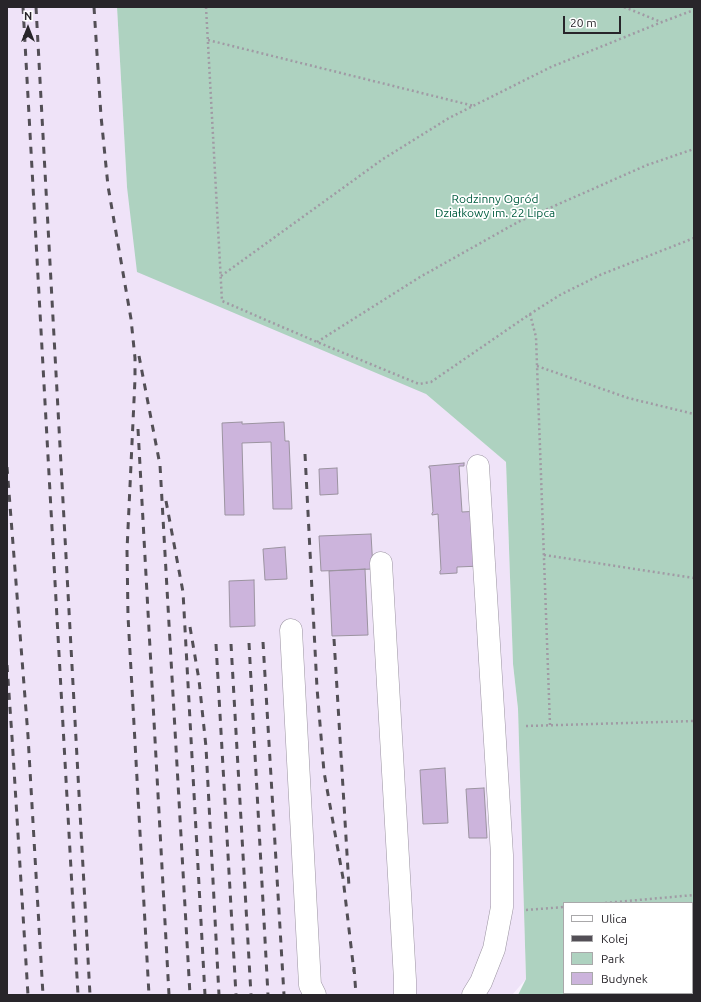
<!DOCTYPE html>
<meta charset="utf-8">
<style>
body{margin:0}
#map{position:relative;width:701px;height:1002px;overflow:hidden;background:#f9f2fe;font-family:Ubuntu,sans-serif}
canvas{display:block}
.frame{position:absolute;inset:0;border:8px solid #28252a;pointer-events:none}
.legend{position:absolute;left:563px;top:902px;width:130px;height:92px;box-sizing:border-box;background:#fff;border:1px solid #a9a8aa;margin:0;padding:5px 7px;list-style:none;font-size:12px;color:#28252a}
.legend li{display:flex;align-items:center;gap:8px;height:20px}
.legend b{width:20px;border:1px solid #a9a8aa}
.north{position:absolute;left:8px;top:8px;width:40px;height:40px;-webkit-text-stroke:3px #fff;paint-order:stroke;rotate:0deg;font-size:11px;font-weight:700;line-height:16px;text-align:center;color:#28252a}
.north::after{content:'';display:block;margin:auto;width:14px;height:18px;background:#28252a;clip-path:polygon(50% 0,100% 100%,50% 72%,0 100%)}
.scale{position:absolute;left:563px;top:16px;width:58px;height:18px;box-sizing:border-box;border:2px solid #28252a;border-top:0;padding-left:5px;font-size:12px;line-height:14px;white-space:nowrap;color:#28252a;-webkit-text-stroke:3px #fff;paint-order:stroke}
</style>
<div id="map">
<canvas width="701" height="1002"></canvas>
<div class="frame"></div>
<ul class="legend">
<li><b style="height:5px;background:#fff"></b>Ulica</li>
<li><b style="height:5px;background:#534f56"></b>Kolej</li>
<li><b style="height:11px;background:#aed2c0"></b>Park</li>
<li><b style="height:11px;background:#ccb4dc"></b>Budynek</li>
</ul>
<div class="north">N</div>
<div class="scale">20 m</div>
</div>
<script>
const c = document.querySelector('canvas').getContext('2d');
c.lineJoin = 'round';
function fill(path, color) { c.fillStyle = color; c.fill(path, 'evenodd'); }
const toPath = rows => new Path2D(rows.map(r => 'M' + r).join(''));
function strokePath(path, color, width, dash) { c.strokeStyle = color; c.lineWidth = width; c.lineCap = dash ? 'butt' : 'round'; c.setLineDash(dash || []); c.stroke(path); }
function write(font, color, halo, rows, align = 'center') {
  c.font = font + ' Ubuntu,sans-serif'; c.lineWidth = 3.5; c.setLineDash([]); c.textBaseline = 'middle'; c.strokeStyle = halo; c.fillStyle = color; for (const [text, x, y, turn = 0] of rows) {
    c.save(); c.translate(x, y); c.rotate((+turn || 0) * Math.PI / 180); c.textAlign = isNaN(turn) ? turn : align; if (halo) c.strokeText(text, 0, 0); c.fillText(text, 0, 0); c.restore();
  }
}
fill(toPath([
 [7,7,117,7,127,187,426,394,506,462,513,664,518,709,526,979,512,995,7,995]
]), '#efe3f8');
fill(toPath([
 [117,7,694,7,694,995,518,995,526,979,518,709,513,664,506,462,426,394,137,272,127,187],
 [564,903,692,903,692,993,564,993]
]), '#aed2c0');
const building = toPath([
 [242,422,242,424,284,422,285,441,289,441,292,509,273,509,271,442,242,443,244,515,225,515,222,423,242,422],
 [464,463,464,466,459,466,462,512,479,511,481,566,457,567,457,573,440,574,440,571,441,570,438,514,432,515,432,513,433,512,430,468,429,468,429,466,464,463],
 [337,468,338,494,320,495,319,469,337,468],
 [371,534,373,569,321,571,319,536,371,534],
 [285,547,287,579,265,580,263,549,285,547],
 [365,569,368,635,332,636,329,571,365,569],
 [254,580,255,626,230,627,229,581,254,580],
 [445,768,448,823,423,824,420,770,445,768],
 [484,788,487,838,469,838,466,789,484,788]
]);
fill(building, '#ccb4dc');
strokePath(building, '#9c94a1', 1);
const minor = toPath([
 [381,563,405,980,405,995],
 [291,630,310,985,315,995],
 [473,995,481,982,494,949,502,907,502,855,478,466]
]);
strokePath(minor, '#9b94a1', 23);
strokePath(toPath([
 [206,7,222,301,317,342,419,384,431,382,530,314,560,295,600,275,694,238],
 [624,7,661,22],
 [208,40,474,106],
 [221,276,383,159,449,118,551,67,662,22,694,10],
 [530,314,536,337,550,725],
 [317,342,420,277,518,222,647,165,694,149],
 [537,366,628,398,694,414],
 [544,555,694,578],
 [526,726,694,721],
 [605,903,694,895],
 [526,910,564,907]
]), '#a09aa4', 2.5, [2, 3]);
strokePath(minor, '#fff', 22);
strokePath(toPath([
 [23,7,78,995],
 [36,7,90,995],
 [94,7,101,116,108,186,131,319,135,358,135,379,127,550,128,616,149,995],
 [139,356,160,465,190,995],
 [138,429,169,995],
 [305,454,317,688,324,772,343,878,354,972],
 [7,467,28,736,43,995],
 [166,501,183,592,205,995],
 [190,627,199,680,206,747,219,995],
 [334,639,349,887],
 [263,642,284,995],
 [249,643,268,995],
 [216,644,236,995],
 [231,644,251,995],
 [7,665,12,737,28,995],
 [354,967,356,995]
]), '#534f56', 3, [7, 7]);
write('12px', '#005c3f', '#fff', [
 ["Rodzinny Ogród",495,199],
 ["Działkowy im. 22 Lipca",495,213]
]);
</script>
